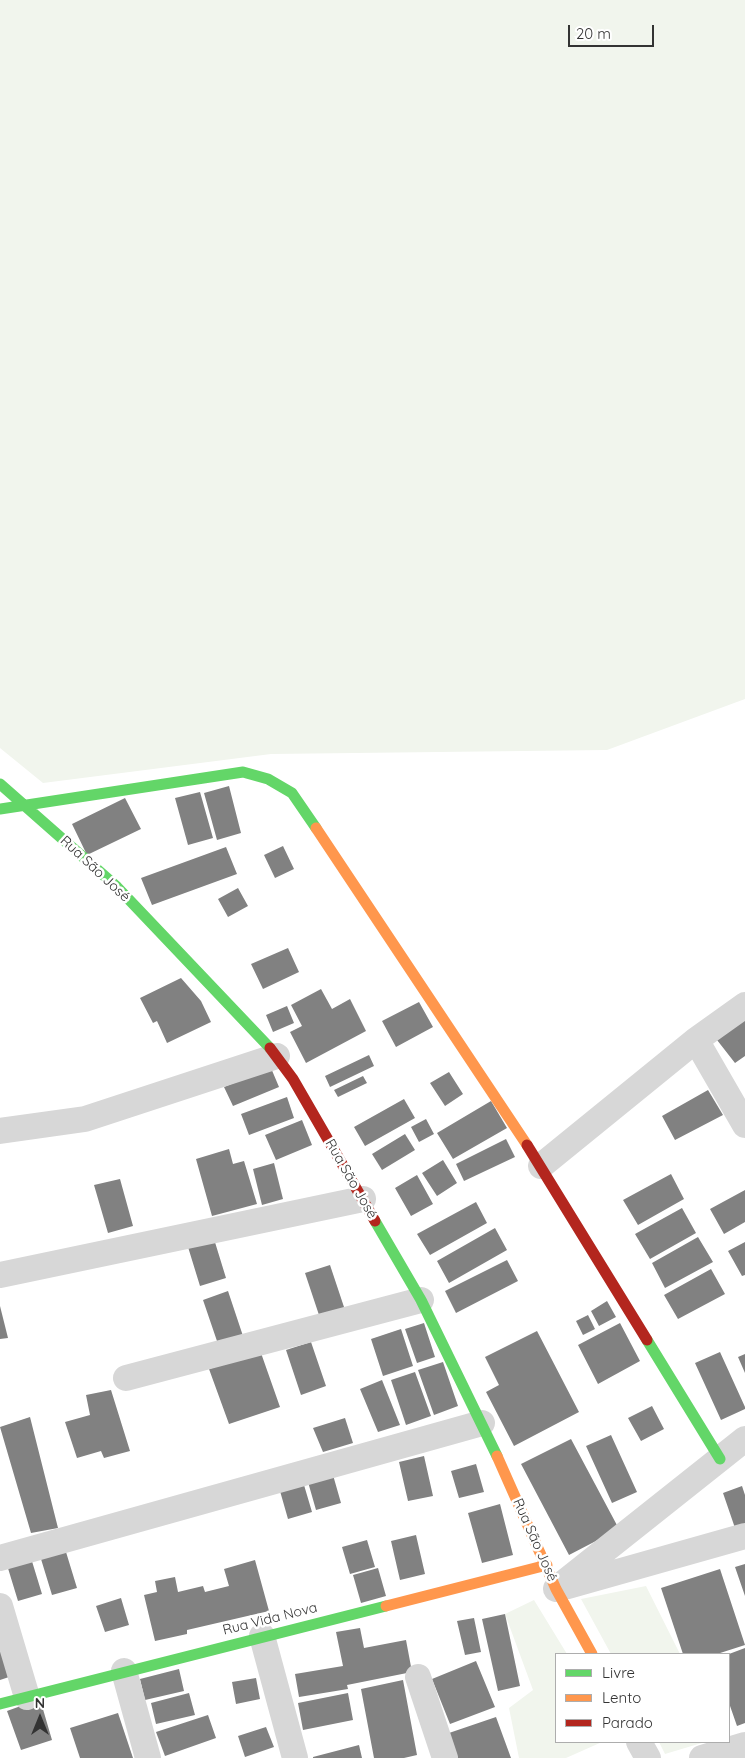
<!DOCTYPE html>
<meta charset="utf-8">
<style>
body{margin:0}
#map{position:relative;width:745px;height:1758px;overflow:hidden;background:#fff;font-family:Quicksand,sans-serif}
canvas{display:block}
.legend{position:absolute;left:555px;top:1653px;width:175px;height:90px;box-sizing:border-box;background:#fff;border:1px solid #adadad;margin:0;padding:6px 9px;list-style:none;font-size:15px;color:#333}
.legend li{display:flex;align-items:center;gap:10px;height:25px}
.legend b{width:25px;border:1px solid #adadad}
.north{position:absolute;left:15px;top:1693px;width:50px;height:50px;-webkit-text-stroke:4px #fff;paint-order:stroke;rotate:0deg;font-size:14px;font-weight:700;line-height:20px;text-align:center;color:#333}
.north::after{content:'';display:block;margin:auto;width:18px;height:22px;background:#333;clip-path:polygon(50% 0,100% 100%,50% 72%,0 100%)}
.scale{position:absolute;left:568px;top:25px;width:86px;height:22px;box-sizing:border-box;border:2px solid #333;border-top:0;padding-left:6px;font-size:15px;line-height:18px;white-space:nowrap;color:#333;-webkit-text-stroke:4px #fff;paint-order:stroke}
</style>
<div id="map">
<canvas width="745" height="1758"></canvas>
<ul class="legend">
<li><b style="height:6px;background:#63d668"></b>Livre</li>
<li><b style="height:6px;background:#ff974d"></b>Lento</li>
<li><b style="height:6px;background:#b3261e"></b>Parado</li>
</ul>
<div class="north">N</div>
<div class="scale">20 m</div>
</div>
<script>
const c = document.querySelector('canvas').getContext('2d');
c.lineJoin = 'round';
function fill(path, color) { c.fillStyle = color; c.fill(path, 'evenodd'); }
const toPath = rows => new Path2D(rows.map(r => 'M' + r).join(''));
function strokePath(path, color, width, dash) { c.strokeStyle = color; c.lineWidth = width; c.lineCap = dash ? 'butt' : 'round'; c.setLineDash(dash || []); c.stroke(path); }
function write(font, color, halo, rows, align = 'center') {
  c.font = font + ' Quicksand,sans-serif'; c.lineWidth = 5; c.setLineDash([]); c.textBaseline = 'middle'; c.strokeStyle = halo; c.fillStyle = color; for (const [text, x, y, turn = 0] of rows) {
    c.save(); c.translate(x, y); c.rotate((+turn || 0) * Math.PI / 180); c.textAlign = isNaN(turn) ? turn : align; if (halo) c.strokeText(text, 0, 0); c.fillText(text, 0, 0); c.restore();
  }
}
fill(toPath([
 [0,0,745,0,745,699,607,750,271,754,43,783,0,748],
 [646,1586,680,1654,611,1654,581,1599],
 [534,1600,567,1654,556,1654,556,1742,602,1742,566,1758,519,1758,509,1708,533,1690,505,1614],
 [659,1742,705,1742,665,1754]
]), '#f1f5ed');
fill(toPath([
 [229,786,241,833,217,840,204,793],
 [200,792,213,838,188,845,175,798],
 [125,798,141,829,87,855,72,824],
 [283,846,294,869,275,878,264,855],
 [226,847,237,874,152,905,141,878],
 [238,888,248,906,228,917,218,899],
 [288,948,299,972,263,989,251,964],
 [181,978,201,1001,211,1022,167,1043,157,1021,153,1023,140,998],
 [321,989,332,1009,350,999,366,1031,306,1063,290,1032,302,1026,291,1005],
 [419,1002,433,1027,396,1047,382,1021],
 [287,1006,294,1023,273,1032,266,1015],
 [745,1020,745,1056,735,1063,717,1040],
 [369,1055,374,1066,330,1087,325,1076],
 [271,1068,279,1087,233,1106,224,1087],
 [449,1072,463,1094,445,1106,430,1083],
 [363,1076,367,1083,338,1097,334,1090],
 [708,1090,723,1115,675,1140,662,1116],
 [287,1097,294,1118,249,1135,241,1114],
 [404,1099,415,1118,365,1146,354,1127],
 [491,1101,507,1128,453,1159,437,1133],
 [426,1119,434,1134,419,1142,411,1127],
 [302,1120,312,1145,276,1160,265,1135],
 [405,1134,415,1150,382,1170,372,1154],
 [506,1139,515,1157,464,1181,456,1164],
 [229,1149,233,1164,244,1161,257,1204,212,1216,196,1159],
 [443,1160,457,1183,437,1196,422,1173],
 [274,1163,283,1199,262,1205,253,1169],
 [671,1174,684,1199,638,1225,623,1200],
 [417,1175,433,1204,411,1216,395,1188],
 [120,1179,133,1226,108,1233,94,1185],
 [745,1190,745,1222,724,1234,710,1209],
 [476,1202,487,1223,430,1255,417,1234],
 [682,1208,696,1233,650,1259,635,1234],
 [495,1228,507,1250,449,1283,437,1261],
 [698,1237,713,1262,665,1288,652,1263],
 [214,1239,226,1278,200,1286,188,1247],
 [745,1242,745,1275,742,1276,728,1251],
 [507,1260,518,1281,456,1313,445,1291],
 [330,1265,345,1310,320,1318,305,1273],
 [711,1269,725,1294,678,1319,664,1295],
 [228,1291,243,1336,218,1344,203,1300],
 [607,1301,616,1317,599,1326,591,1311],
 [0,1306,8,1338,0,1339],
 [588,1315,595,1329,583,1335,576,1321],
 [424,1323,435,1357,417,1363,405,1329],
 [620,1323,640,1361,598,1384,578,1345],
 [401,1329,413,1366,383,1376,371,1339],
 [537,1331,579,1412,514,1446,486,1392,499,1385,485,1357],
 [311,1342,326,1386,301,1395,286,1350],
 [720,1352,745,1407,745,1409,721,1420,695,1363],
 [261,1353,280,1407,229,1424,209,1369],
 [745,1354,745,1373,738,1357],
 [443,1362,458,1406,434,1415,418,1370],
 [415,1372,431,1416,406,1425,391,1380],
 [382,1380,400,1425,378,1432,360,1389],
 [111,1390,130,1451,104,1458,101,1451,77,1458,65,1422,90,1415,86,1395],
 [652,1406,664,1429,641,1441,628,1418],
 [30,1417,58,1528,31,1533,0,1427],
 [345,1418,353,1443,323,1452,313,1428],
 [611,1435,637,1492,612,1503,586,1446],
 [571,1439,619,1529,569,1555,521,1464],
 [424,1456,433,1496,408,1501,399,1462],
 [476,1464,484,1492,459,1498,451,1471],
 [333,1475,341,1503,316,1510,308,1482],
 [304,1485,312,1512,288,1519,280,1491],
 [742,1486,745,1495,745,1525,735,1528,723,1493],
 [500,1504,513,1555,482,1563,468,1513],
 [416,1535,425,1574,400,1580,391,1541],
 [367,1540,375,1567,350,1574,342,1547],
 [66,1552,77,1588,52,1595,41,1559],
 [31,1558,42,1594,18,1601,7,1565],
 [255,1560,269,1611,187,1630,187,1634,155,1641,144,1595,157,1592,155,1581,175,1577,178,1592,203,1586,205,1592,229,1586,224,1569],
 [745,1564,745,1596,735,1567],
 [378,1568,386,1596,361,1603,353,1575],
 [720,1569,745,1645,717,1654,683,1654,661,1588],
 [121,1598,129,1625,105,1632,96,1606],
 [505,1614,520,1686,498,1691,482,1619],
 [474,1618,481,1652,465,1655,457,1621],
 [360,1628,364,1648,406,1640,412,1672,347,1685,348,1689,299,1697,295,1674,343,1666,336,1632],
 [745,1648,745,1723,737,1726,729,1703,729,1654],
 [0,1649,9,1677,0,1680],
 [476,1661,495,1707,450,1724,432,1679],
 [179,1669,184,1691,145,1700,140,1679],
 [256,1678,260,1699,236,1704,232,1682],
 [403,1680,417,1755,404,1758,374,1758,361,1689],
 [189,1693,195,1715,156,1724,151,1703],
 [348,1693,353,1720,303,1730,298,1703],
 [40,1699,52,1740,21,1750,7,1711],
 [118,1713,133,1758,80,1758,70,1728],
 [208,1715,216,1738,165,1756,156,1732],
 [496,1717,511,1758,458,1758,449,1733],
 [266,1727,274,1747,245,1757,238,1736],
 [359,1745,362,1758,313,1758,313,1757]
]), '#818181');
strokePath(toPath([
 [696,1040,745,1125],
 [0,1131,85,1119,277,1056],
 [541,1166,696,1040,745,1005],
 [0,1275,363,1199],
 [126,1378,421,1300],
 [0,1558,482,1423],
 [568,1586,745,1536],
 [556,1589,745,1439],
 [0,1606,27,1697],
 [262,1636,295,1758],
 [124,1671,148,1758],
 [418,1677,445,1758],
 [639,1742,648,1758],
 [702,1758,745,1745]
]), '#d7d7d7', 26);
strokePath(toPath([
 [0,784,117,887,270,1048],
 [0,809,243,772,268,779,292,793,316,828],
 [375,1221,421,1300,497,1456],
 [647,1340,720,1459],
 [0,1704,386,1606]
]), '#63d668', 11);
strokePath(toPath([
 [316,828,527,1145],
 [497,1456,556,1589,592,1654],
 [386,1606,547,1565]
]), '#ff974d', 11);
strokePath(toPath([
 [270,1048,293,1079,375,1221],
 [527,1145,647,1340]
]), '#b3261e', 11);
write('14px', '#333', '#fff', [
 ["Rua São José",95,869,43],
 ["Rua São José",351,1179,60],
 ["Rua São José",535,1540,66],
 ["Rua Vida Nova",270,1619,-14]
]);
</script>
